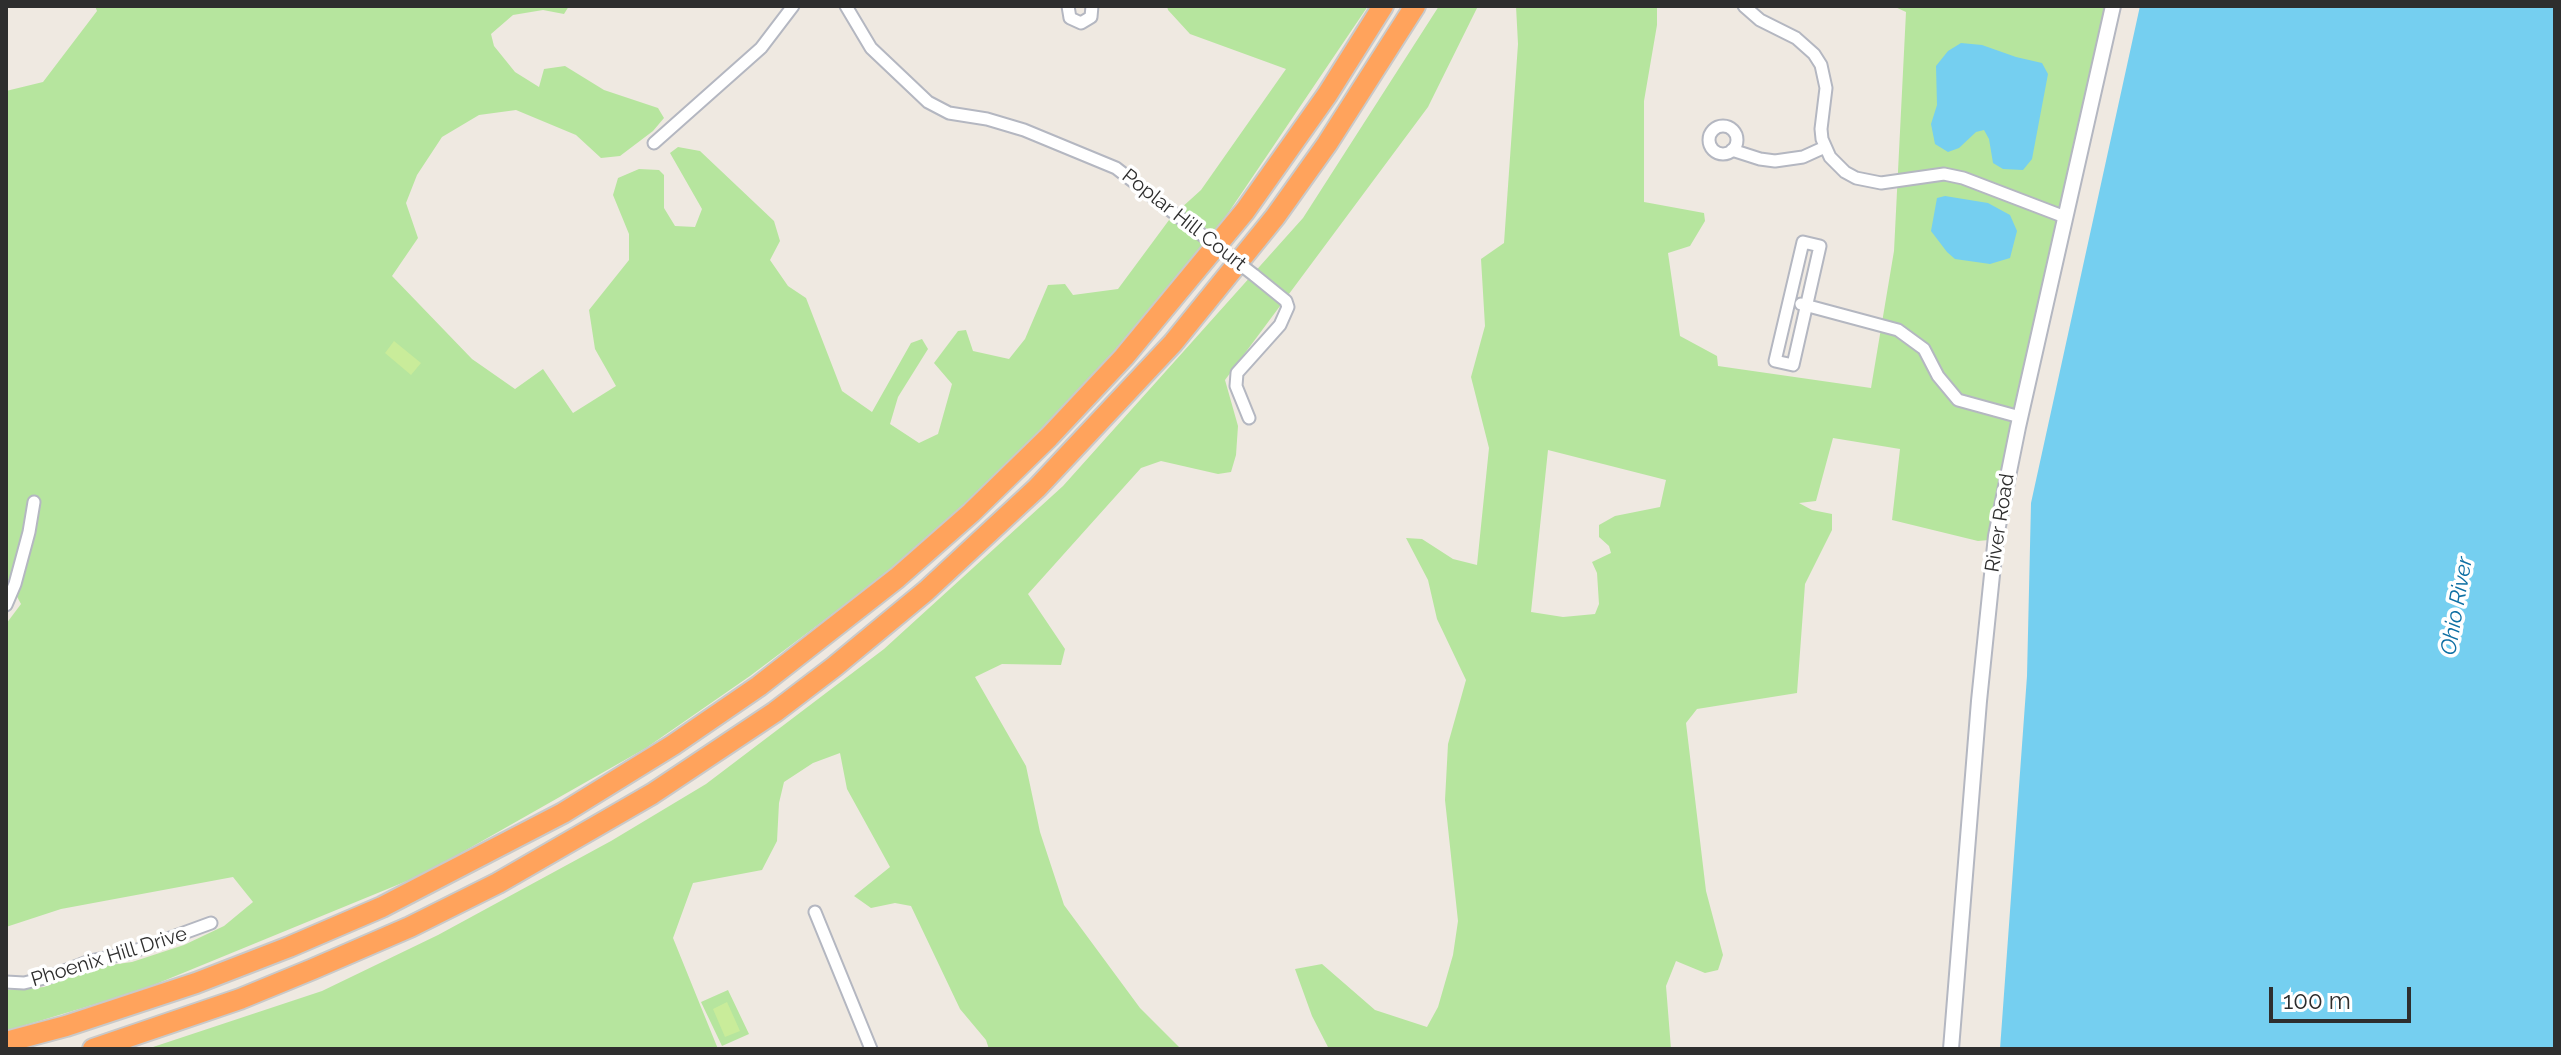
<!DOCTYPE html>
<style>
body{margin:0}
#map{position:relative;width:2561px;height:1055px;overflow:hidden;background:#efe9e1;font-family:Raleway,sans-serif}
canvas{display:block}
.frame{position:absolute;inset:0;border:8px solid #2e2e2e;pointer-events:none}
.scale{position:absolute;left:2269px;top:987px;width:142px;height:36px;box-sizing:border-box;border:4px solid #2e2e2e;border-top:0;padding-left:10px;font-size:24px;line-height:28px;white-space:nowrap;color:#2e2e2e;-webkit-text-stroke:6px #fff;paint-order:stroke}
</style>
<div id="map">
<canvas width="2561" height="1055"></canvas>
<div class="frame"></div>
<div class="scale">100 m</div>
</div>
<script>
const c = document.querySelector('canvas').getContext('2d');
c.lineJoin = 'round';
function fill(path, color) { c.fillStyle = color; c.fill(path, 'evenodd'); }
const toPath = rows => new Path2D(rows.map(r => 'M' + r).join(''));
function strokePath(path, color, width, dash) { c.strokeStyle = color; c.lineWidth = width; c.lineCap = dash ? 'butt' : 'round'; c.setLineDash(dash || []); c.stroke(path); }
function write(font, color, halo, rows, align = 'center') {
  c.font = font + ' Raleway,sans-serif'; c.lineWidth = 7; c.setLineDash([]); c.textBaseline = 'middle'; c.strokeStyle = halo; c.fillStyle = color; for (const [text, x, y, turn = 0] of rows) {
    c.save(); c.translate(x, y); c.rotate((+turn || 0) * Math.PI / 180); c.textAlign = isNaN(turn) ? turn : align; if (halo) c.strokeText(text, 0, 0); c.fillText(text, 0, 0); c.restore();
  }
}
fill(toPath([
 [95,6,569,6,564,14,543,10,513,15,491,34,494,46,515,72,539,87,544,69,565,66,604,90,658,108,664,118,653,131,620,156,601,158,576,135,516,110,479,115,442,137,417,175,406,203,418,238,392,276,472,359,515,389,543,369,573,413,616,386,595,349,589,310,629,260,629,234,613,195,618,178,639,169,659,170,664,175,664,208,675,226,695,227,702,209,670,153,678,147,700,151,774,221,780,241,770,260,788,286,806,298,842,391,872,412,911,343,922,339,928,349,898,397,890,424,919,443,938,434,952,384,934,363,958,331,966,330,973,351,1009,359,1025,339,1048,285,1065,284,1073,295,1118,289,1172,216,1208,245,1058,418,895,567,750,676,646,748,424,874,139,991,6,1031,6,990,44,987,96,967,132,962,184,945,224,926,253,902,233,877,61,909,6,927,6,624,21,604,6,576,6,474,8,463,6,461,6,91,43,82,97,11],
 [1167,6,1368,6,1214,234,1180,209,1201,190,1286,69,1190,34,1168,10],
 [1439,6,1478,6,1428,107,1225,380,1238,426,1236,455,1231,472,1218,474,1161,461,1141,468,1028,594,1065,649,1061,665,1002,664,975,677,1026,766,1040,832,1064,905,1140,1008,1181,1049,989,1049,986,1040,960,1009,911,906,895,903,871,908,854,896,890,867,847,789,840,753,813,763,784,782,779,803,777,841,762,870,693,883,673,938,718,1049,147,1049,322,991,438,935,611,841,706,784,884,649,1063,486,1303,218],
 [1516,6,1657,6,1657,25,1644,101,1644,202,1704,213,1705,221,1690,246,1668,253,1680,336,1717,356,1718,366,1871,388,1894,251,1906,12,1893,6,2107,6,2002,465,1992,536,1989,540,1978,541,1892,520,1900,449,1833,438,1816,501,1799,503,1812,510,1832,514,1832,530,1805,584,1797,693,1697,709,1686,723,1706,891,1723,955,1718,970,1705,973,1676,961,1666,986,1671,1049,1329,1049,1312,1016,1295,969,1322,964,1375,1010,1427,1027,1438,1007,1453,955,1458,921,1445,800,1448,744,1466,680,1437,619,1428,580,1406,538,1422,539,1453,559,1477,565,1489,448,1471,377,1485,326,1481,259,1504,243,1518,44],
 [1548,450,1666,480,1660,507,1615,516,1599,525,1599,537,1609,546,1611,553,1592,562,1597,573,1599,604,1595,614,1563,617,1531,612],
 [728,990,749,1034,722,1046,701,1002]
]), '#b6e59e');
fill(toPath([
 [394,341,421,363,411,375,385,353],
 [727,1002,740,1031,725,1037,713,1009]
]), '#c9ec9a');
fill(toPath([
 [2140,6,2555,6,2555,1049,2000,1049,2027,676,2031,503],
 [1961,43,1982,45,2016,57,2042,63,2048,74,2032,159,2023,170,2003,169,1993,163,1989,139,1984,130,1976,132,1959,148,1948,152,1935,144,1931,124,1937,105,1936,66,1948,51],
 [1945,196,1988,203,2010,215,2017,231,2010,258,1990,264,1955,259,1947,252,1931,231,1937,198]
]), '#75cff0');
const minor = toPath([
 [846,6,871,48,928,102,949,113,987,119,1024,130,1116,168,1197,231],
 [1068,6,1070,18,1081,23,1091,17,1092,6],
 [1744,6,1760,20,1796,38,1814,54,1821,65,1826,88,1821,129,1822,139,1830,157,1845,172,1856,178,1881,183,1944,174,1963,178,2065,217],
 '1709 140a14 14 0 1 1 28 0a14 14 0 1 1-28 0Z',
 [654,143,761,48,793,6],
 [1732,150,1760,159,1775,161,1803,157,1825,147],
 [1803,242,1820,246,1793,365,1775,361,1803,242],
 [1801,304,1898,330,1924,349,1938,376,1958,400,2020,417],
 [1249,418,1236,386,1237,373,1280,325,1288,307,1286,301,1254,275],
 [6,605,15,584,29,532,34,502],
 [815,912,871,1049],
 [6,982,24,983,49,977,90,961,129,953,211,923]
]);
const tertiary = toPath([
 [1951,1049,1979,701,1996,536,2018,427,2113,6]
]);
const motorway = toPath([
 [6,1042,66,1026,196,983,289,947,382,907,563,813,673,745,759,686,897,578,971,513,1049,437,1124,357,1245,211,1327,95,1383,6],
 [93,1049,240,999,313,969,410,927,498,883,652,794,775,712,834,667,926,591,1037,488,1173,343,1275,217,1327,144,1415,6]
]);
strokePath(minor, '#b4b7c1', 15);
strokePath(tertiary, '#b4b7c1', 18);
strokePath(motorway, '#c9c9c9', 24);
strokePath(minor, '#fff', 11);
strokePath(tertiary, '#fff', 14);
strokePath(motorway, '#ffa35c', 20);
const minorBridge = toPath([
 [1197,231,1254,275]
]);
strokePath(minorBridge, '#b4b7c1', 15, []);
strokePath(minorBridge, '#fff', 11);
write('20px', '#2e2e2e', '#fff', [
 ["Poplar Hill Court",1184,220,38],
 ["River Road",2000,523,-81],
 ["Phoenix Hill Drive",109,957,-17]
]);
write('italic 22px', '#0d6fa3', '#fff', [
 ["Ohio River",2457,606,-80]
]);
</script>
